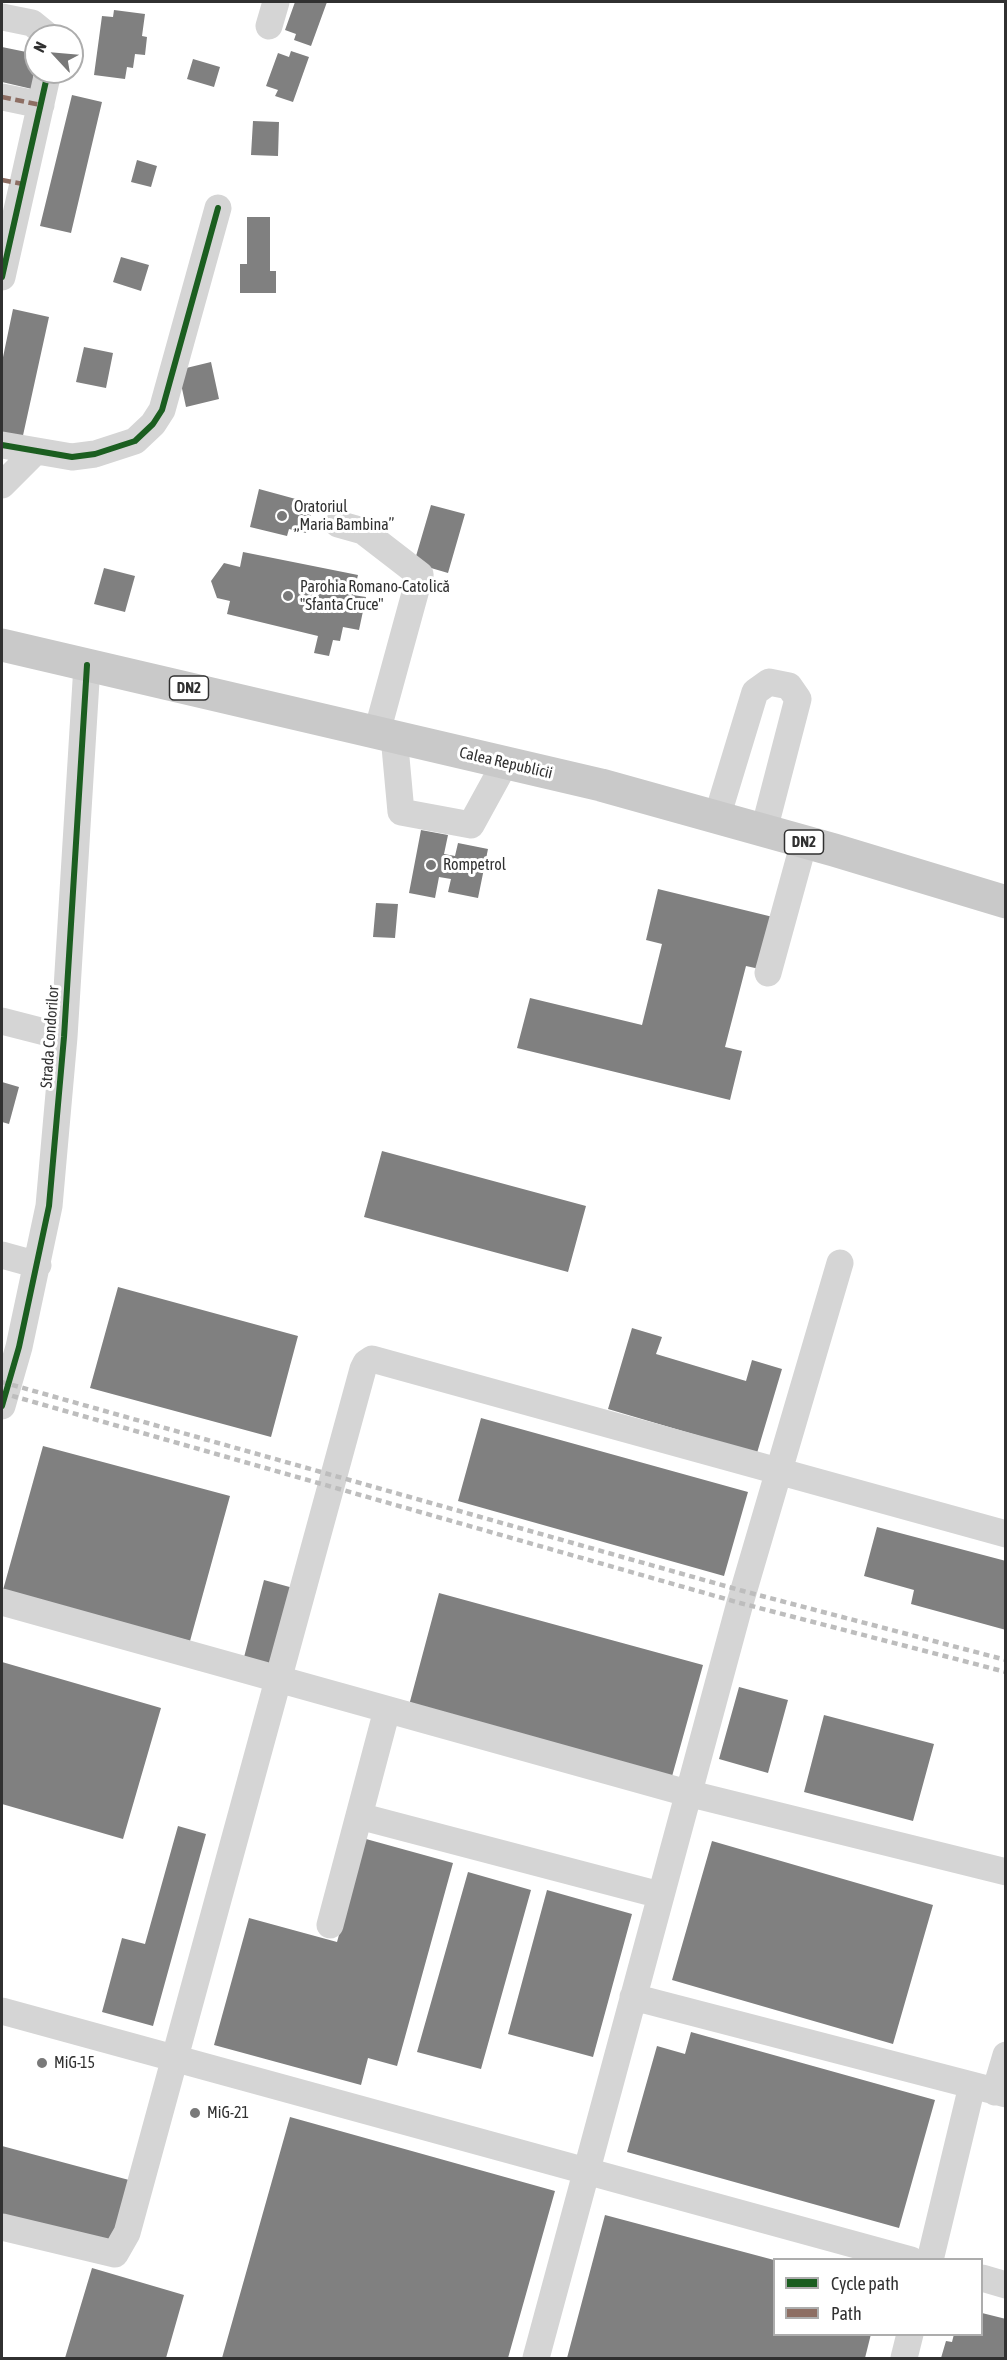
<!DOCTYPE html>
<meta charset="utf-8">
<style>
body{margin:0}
#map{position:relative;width:1007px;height:2360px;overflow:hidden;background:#fff;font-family:"Asap Condensed",sans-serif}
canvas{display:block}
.frame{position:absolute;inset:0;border:3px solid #313131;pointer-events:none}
.legend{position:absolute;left:773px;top:2258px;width:210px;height:78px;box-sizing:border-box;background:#fff;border:2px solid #adadad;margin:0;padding:8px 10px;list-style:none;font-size:18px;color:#313131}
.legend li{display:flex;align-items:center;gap:12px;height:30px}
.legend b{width:30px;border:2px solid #adadad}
.north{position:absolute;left:24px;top:24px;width:60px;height:60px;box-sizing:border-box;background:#fff;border:2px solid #adadad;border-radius:50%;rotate:296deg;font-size:16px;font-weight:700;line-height:24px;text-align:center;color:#313131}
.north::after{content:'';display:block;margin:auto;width:21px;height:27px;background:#797979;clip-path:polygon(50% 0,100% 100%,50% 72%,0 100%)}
</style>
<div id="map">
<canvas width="1007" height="2360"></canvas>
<div class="frame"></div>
<ul class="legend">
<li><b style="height:8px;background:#1b5e20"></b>Cycle path</li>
<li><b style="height:8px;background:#8d6e63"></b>Path</li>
</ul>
<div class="north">N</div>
</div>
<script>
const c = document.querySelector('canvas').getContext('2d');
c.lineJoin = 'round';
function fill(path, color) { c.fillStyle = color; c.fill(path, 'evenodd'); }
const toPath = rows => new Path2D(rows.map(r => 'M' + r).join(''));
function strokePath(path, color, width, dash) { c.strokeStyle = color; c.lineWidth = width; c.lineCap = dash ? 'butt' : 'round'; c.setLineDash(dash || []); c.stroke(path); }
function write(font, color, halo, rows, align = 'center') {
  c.font = font + ' "Asap Condensed",sans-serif'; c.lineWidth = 6; c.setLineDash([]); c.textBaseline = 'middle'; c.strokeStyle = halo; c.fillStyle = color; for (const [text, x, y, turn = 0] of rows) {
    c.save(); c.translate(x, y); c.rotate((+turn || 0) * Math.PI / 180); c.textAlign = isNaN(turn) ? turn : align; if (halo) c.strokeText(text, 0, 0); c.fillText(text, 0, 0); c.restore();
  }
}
fill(toPath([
 [295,2,327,2,311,46,294,40,296,34,285,30],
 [114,10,145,14,142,36,147,37,145,55,135,54,133,68,127,67,125,79,94,75,102,16,113,17],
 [2,47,36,54,32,89,2,82],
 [291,51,309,57,293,102,275,96,278,90,266,86,278,53,289,57],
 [193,59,220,67,214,87,187,79],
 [72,95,102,102,71,233,40,226],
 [253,121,279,122,278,156,251,155],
 [137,160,157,166,151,187,131,182],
 [247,217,270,217,270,271,276,271,276,293,240,293,240,264,247,264],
 [121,257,149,265,141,291,113,282],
 [13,309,49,317,22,440,2,435,2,362],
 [84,347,113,353,106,388,76,382],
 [211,362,219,399,186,407,178,370],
 [259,489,314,504,306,533,289,529,287,536,250,527],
 [431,505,465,514,448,573,414,563],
 [243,552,358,575,353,595,366,597,359,630,343,627,340,641,333,640,329,656,314,653,318,636,227,614,230,601,217,598,211,581,224,563,240,567],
 [104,568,135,576,125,612,94,604],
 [421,830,448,835,444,854,455,856,458,843,488,849,478,898,448,892,451,879,439,877,435,898,409,893],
 [658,889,777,918,764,970,746,966,725,1047,742,1051,730,1100,517,1048,530,998,642,1025,662,944,646,940],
 [376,903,398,904,395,938,373,937],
 [2,1082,19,1087,9,1124,2,1122],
 [382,1151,586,1206,568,1272,364,1217],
 [118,1287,298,1336,271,1437,90,1388],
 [632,1328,662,1337,656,1354,746,1381,752,1360,782,1369,757,1453,608,1409],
 [481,1418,748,1492,724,1576,458,1501],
 [43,1446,230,1496,190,1641,3,1590],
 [877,1527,1006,1561,1006,1630,911,1604,914,1590,864,1576],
 [264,1580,297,1589,274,1674,242,1665],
 [439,1593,703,1665,671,1780,408,1709],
 [2,1662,161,1708,123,1839,2,1804],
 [739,1687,788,1700,768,1773,719,1759],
 [824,1715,934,1744,913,1821,804,1792],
 [178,1826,206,1834,153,2026,102,2012,122,1938,145,1944],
 [366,1839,453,1863,397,2066,368,2058,361,2085,214,2045,249,1918,337,1942],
 [712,1841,933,1905,893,2044,672,1980],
 [468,1872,531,1890,481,2069,417,2052],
 [547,1890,632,1914,593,2057,508,2034],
 [691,2032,935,2100,899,2228,627,2152,657,2046,685,2054],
 [290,2117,555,2191,508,2358,222,2358],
 [2,2146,129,2180,110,2247,2,2218],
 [605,2215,774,2260,774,2334,871,2334,865,2358,567,2358],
 [92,2268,184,2295,166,2358,65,2358],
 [982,2313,1006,2319,1006,2358,941,2358,946,2341,952,2342,954,2334,982,2334]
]), '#808080');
strokePath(toPath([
 [2,17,32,23,48,36],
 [269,26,276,2],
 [2,97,41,105],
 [2,277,48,72],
 [2,445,72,457,95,454,135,441,153,424,162,410,218,208],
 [2,485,36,451],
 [338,524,363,531,420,575,377,732],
 [394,736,401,812,471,825,505,763],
 [717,817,755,692,769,682,789,686,798,699,764,830],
 [768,973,804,842],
 [2,1021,64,1037],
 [2,1255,38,1265],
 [2,1406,19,1347,49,1206,64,1037,87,665],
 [2,1602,687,1793,1006,1872],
 [359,1816,660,1895],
 [330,1925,387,1710],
 [633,1997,1006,2094],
 [2,2011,911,2260],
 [995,2092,1006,2055],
 [2,2227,115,2254,127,2233,363,1369,366,1363,372,1359,1006,1534],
 [930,2260,972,2086],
 [982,2278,1006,2285],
 [536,2358,740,1603,840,1263],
 [904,2358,910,2334]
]), '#d5d5d5', 27);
strokePath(toPath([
 [2,645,601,785,834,850,1006,902]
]), '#c9c9c9', 33);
strokePath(toPath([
 [2,1382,743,1591,1006,1660],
 [2,1393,740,1603,1006,1672]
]), '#bdbdbd', 4.5, [6, 4.5]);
strokePath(toPath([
 [2,97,41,105],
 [2,180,23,184]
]), '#8d6e63', 4.5, [9, 4.5]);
strokePath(toPath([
 [2,277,48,72],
 [2,445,72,457,95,454,135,441,153,424,162,410,218,208],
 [2,1406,19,1347,49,1206,64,1037,87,665]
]), '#1b5e20', 6);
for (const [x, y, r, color] of [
 [282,516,6,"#797979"],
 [288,596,6,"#797979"],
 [431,865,6,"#797979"],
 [42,2063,6,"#797979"],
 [195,2113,6,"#797979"]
]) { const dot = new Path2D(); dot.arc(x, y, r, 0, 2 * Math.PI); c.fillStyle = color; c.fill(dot); strokePath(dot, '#fff', 2); }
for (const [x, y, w] of [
 [189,688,39],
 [804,842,39]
]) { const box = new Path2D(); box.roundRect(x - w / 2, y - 12, w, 24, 4.5); c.fillStyle = '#fff'; c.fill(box); strokePath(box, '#313131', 1.5); }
write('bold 15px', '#313131', null, [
 ["DN2",189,688],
 ["DN2",804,842]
]);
write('16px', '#313131', '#fff', [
 ["Oratoriul",294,507],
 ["„Maria Bambina”",294,525],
 ["Parohia Romano-Catolică",300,587],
 ["\"Sfanta Cruce\"",300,605],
 ["Rompetrol",443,865],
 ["MiG-15",54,2063],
 ["MiG-21",207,2113]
], 'left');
write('16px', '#313131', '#fff', [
 ["Calea Republicii",506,763,13],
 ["Strada Condorilor",50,1037,-86]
]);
</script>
